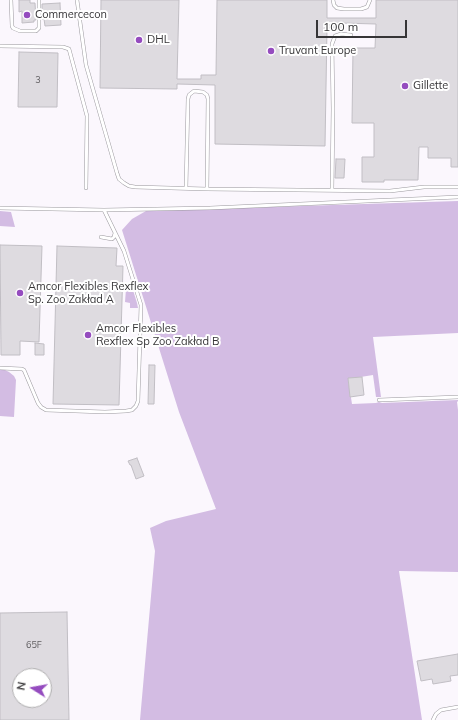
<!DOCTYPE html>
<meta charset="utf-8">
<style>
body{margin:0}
#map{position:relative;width:458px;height:720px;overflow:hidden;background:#fbf7fd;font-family:Mulish,sans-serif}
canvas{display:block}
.north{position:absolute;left:12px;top:668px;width:40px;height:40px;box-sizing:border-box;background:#fff;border:1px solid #afaeaf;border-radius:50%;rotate:281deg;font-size:11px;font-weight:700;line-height:16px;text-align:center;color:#363537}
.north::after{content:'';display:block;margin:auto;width:14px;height:18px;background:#954cbf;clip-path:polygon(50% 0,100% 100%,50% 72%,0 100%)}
.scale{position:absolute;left:316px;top:20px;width:91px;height:18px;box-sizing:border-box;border:2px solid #363537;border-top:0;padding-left:5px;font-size:12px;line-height:14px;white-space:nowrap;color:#363537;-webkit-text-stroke:3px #fff;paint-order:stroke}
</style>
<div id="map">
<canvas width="458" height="720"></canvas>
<div class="north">N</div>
<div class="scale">100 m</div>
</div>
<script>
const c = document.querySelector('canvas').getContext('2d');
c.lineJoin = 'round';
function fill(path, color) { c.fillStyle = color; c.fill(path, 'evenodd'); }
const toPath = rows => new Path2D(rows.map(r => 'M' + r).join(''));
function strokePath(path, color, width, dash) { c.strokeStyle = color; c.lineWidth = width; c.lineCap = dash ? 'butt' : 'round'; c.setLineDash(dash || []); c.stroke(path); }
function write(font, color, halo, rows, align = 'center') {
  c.font = font + ' Mulish,sans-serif'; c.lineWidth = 4; c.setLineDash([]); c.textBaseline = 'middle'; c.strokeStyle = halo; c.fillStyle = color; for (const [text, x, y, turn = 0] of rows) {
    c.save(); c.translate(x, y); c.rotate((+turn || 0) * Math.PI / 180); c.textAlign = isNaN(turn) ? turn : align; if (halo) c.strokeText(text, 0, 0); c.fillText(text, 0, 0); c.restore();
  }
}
fill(toPath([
 [458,201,458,333,373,337,381,397,376,397,373,375,348,379,352,404,376,403,379,402,382,403,458,400,458,401,457,402,458,410,458,572,399,571,422,720,140,720,155,551,150,528,166,521,216,509,179,412,122,230,132,219,146,211],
 [0,211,11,212,15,227,0,226],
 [129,285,131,285,132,287,137,303,138,308,130,308,130,303,125,302,126,289],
 [0,370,5,370,9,372,14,376,16,380,14,417,0,416]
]), '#d3bce3');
const building = toPath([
 [19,0,30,0,30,3,35,3,36,20,34,20,34,22,22,23,22,11,19,12,19,0],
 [101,0,179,0,177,79,201,79,201,75,216,75,217,0,327,0,327,18,376,18,376,0,458,0,458,167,451,167,451,158,428,158,428,147,419,147,418,180,384,180,384,182,362,182,362,157,374,157,374,123,352,123,353,48,375,48,376,24,341,23,341,28,327,28,325,146,215,144,215,85,177,84,177,89,100,88,101,0],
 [60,3,61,25,45,26,44,19,42,19,42,4,60,3],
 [19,52,58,53,57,107,18,107,19,52],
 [336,159,345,159,344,178,335,178,336,159],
 [0,245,42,246,39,342,20,341,20,355,1,355,0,245],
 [57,246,117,248,116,266,123,266,119,405,53,404,57,246],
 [35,343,44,344,44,355,35,355,35,343],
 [149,365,155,365,154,404,148,404,149,365],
 [362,377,364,395,350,397,348,378,362,377],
 [137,458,144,476,136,479,131,465,130,465,128,461,137,458],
 [67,612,69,720,0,720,0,613,67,612],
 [20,676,44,676,44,700,20,700,20,676],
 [458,654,458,675,450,676,451,681,433,684,432,679,421,681,417,661,458,654]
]);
fill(building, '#dedbe0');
strokePath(building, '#c1bec4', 1);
const lane = toPath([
 [11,0,12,26,13,28,20,31,36,31,39,28,39,0],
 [77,0,86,65,117,173,119,179,124,183,129,186,135,187,207,189,390,191,424,187,458,187],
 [333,0,334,5,337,8,344,9,361,9,367,7,370,0],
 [0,46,63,47,69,49,87,116,86,188],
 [186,188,188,99,189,95,194,91,203,92,207,95,208,99,207,189],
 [332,190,333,109,332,44,335,36,341,34,351,35],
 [0,208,104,210,210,208,458,197],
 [101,237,112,239,114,237,115,233],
 [0,368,22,369,24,370,38,403,41,407,46,410,105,412,126,411,132,410,136,406,138,401,141,305,124,251,104,210],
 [379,400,458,397],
 [433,720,436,714,441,710,458,707]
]);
strokePath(lane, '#9a989d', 4);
strokePath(lane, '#fff', 3);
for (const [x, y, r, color] of [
 [27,15,4,"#954cbf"],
 [139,40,4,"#954cbf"],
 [271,51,4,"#954cbf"],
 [405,86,4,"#954cbf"],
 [20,293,4,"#954cbf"],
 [88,335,4,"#954cbf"]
]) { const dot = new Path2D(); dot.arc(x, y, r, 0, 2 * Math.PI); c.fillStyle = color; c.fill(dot); strokePath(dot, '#fff', 1.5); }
write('9px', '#605e61', null, [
 ["3",38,80],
 ["65F",34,645]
]);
write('11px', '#363537', '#fff', [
 ["Commercecon",35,15],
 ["DHL",147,40],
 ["Truvant Europe",279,51],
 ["Gillette",413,86],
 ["Amcor Flexibles Rexflex",28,287],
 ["Sp. Zoo Zakład A",28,300],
 ["Amcor Flexibles",96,329],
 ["Rexflex Sp Zoo Zakład B",96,342]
], 'left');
</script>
